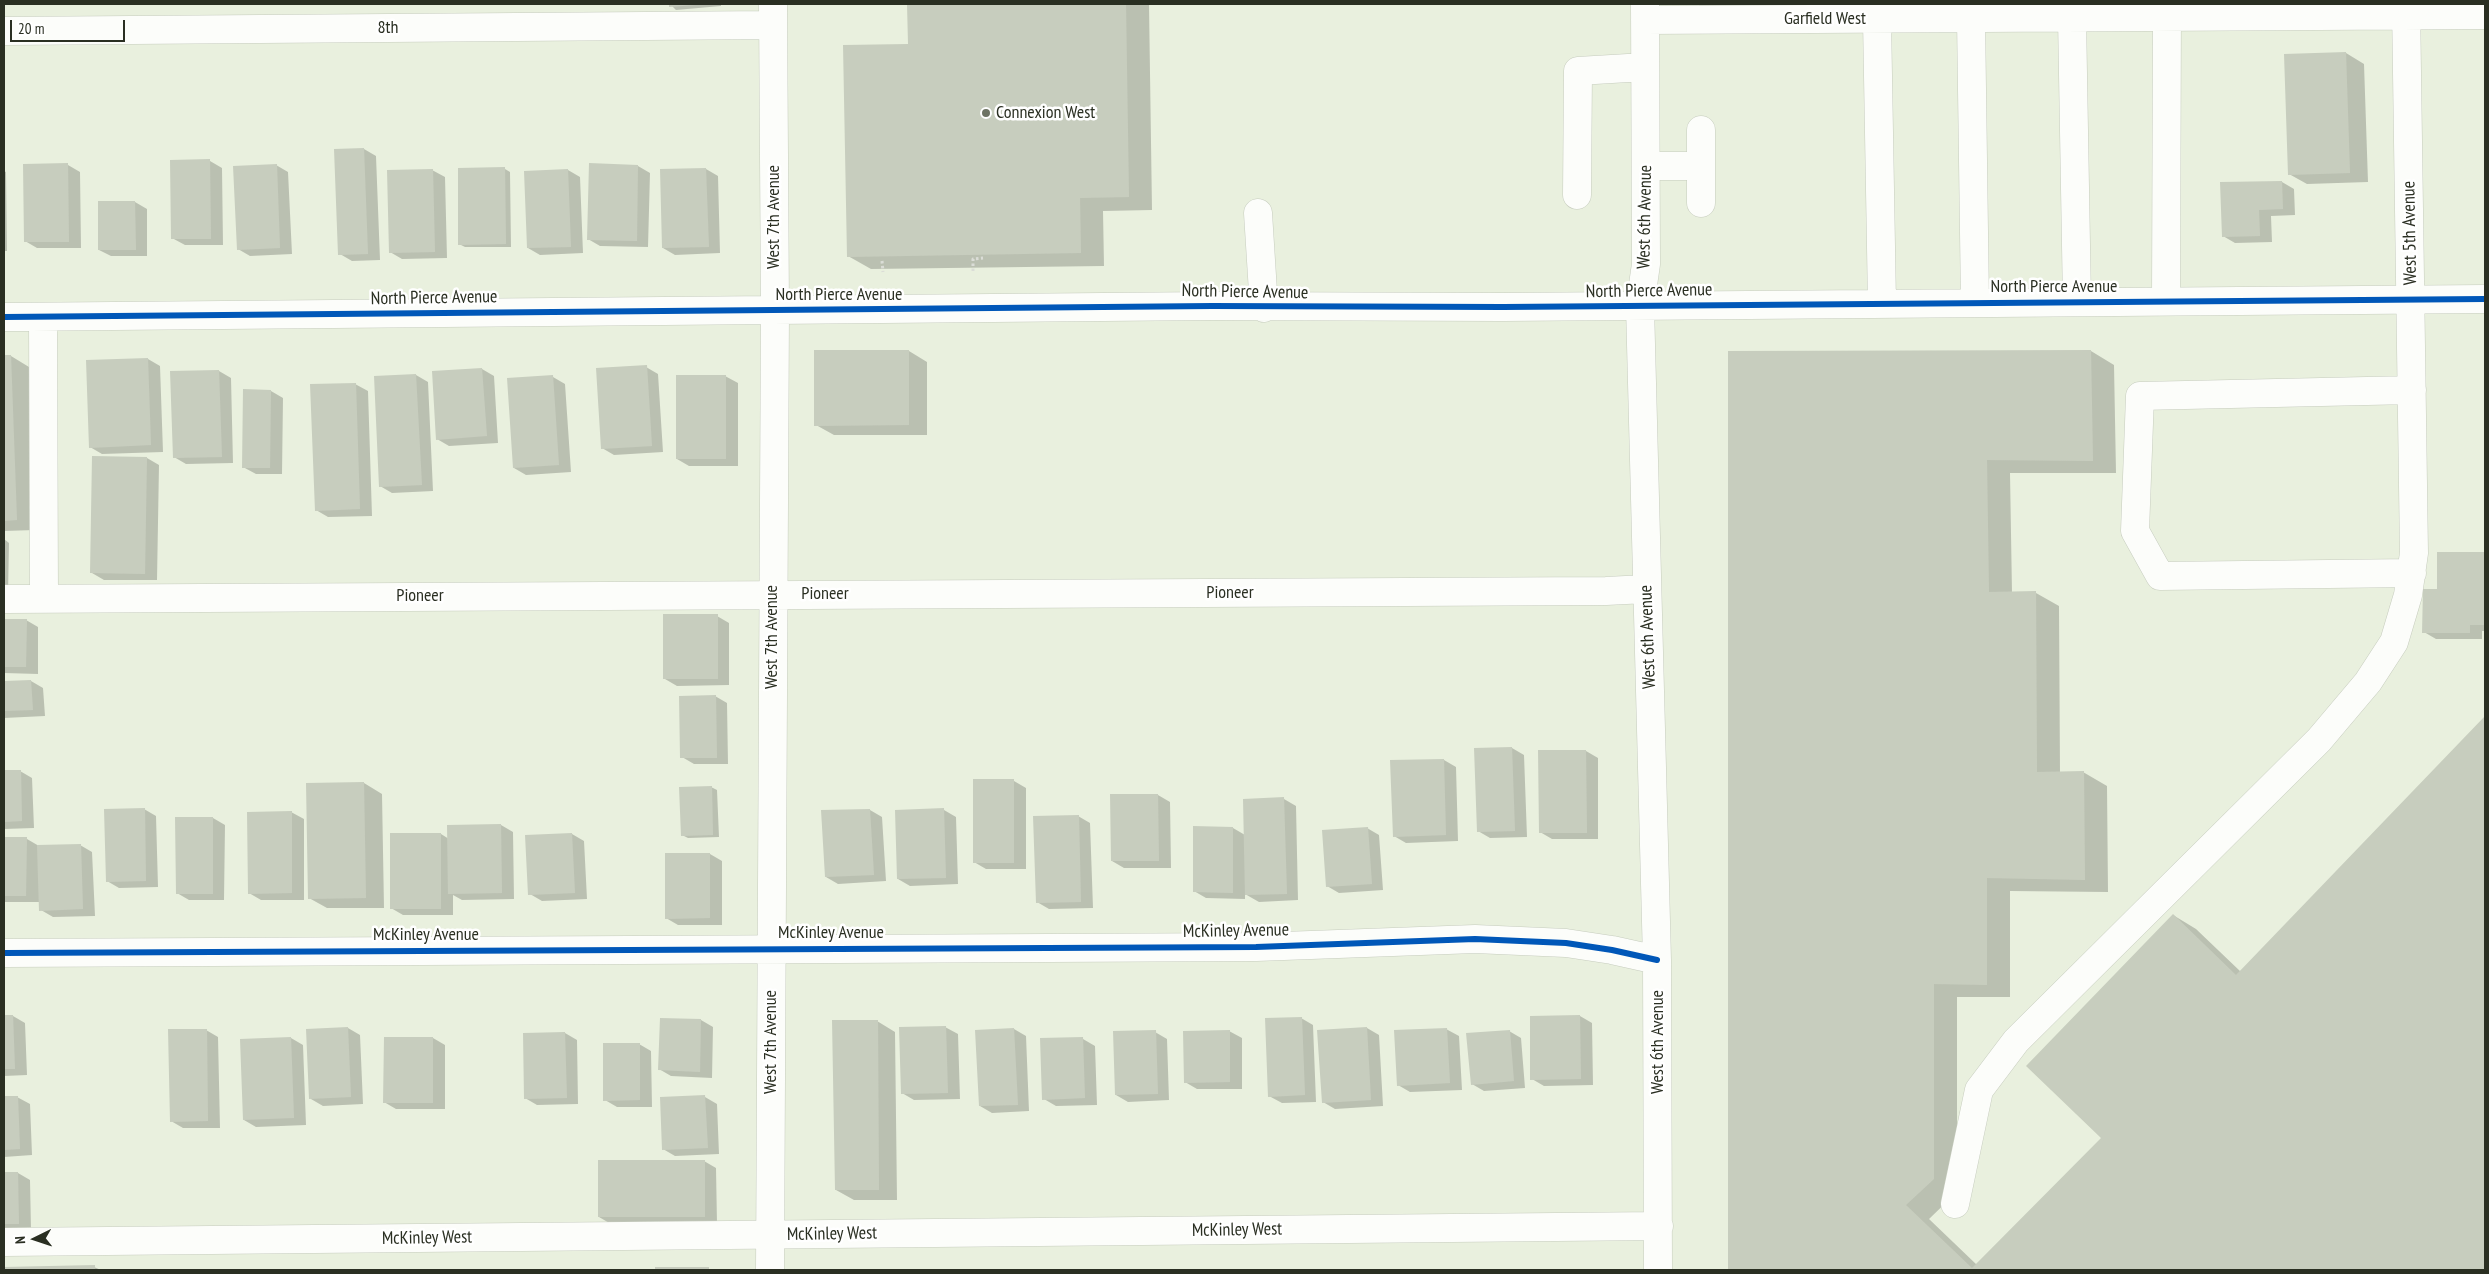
<!DOCTYPE html>
<style>
body{margin:0}
#map{position:relative;width:2489px;height:1274px;overflow:hidden;background:#e9f0de;font-family:"PT Sans Narrow",sans-serif}
canvas{display:block}
.frame{position:absolute;inset:0;border:5px solid #2a2f22;pointer-events:none}
.north{position:absolute;left:10px;top:1214px;width:50px;height:50px;-webkit-text-stroke:4px #fff;paint-order:stroke;rotate:266deg;font-size:14px;font-weight:700;line-height:20px;text-align:center;color:#2a2f22}
.north::after{content:'';display:block;margin:auto;width:18px;height:22px;background:#2a2f22;clip-path:polygon(50% 0,100% 100%,50% 72%,0 100%)}
.scale{position:absolute;left:10px;top:20px;width:115px;height:22px;box-sizing:border-box;border:2px solid #2a2f22;border-top:0;padding-left:6px;font-size:15px;line-height:18px;white-space:nowrap;color:#2a2f22;-webkit-text-stroke:4px #fff;paint-order:stroke}
</style>
<div id="map">
<canvas width="2489" height="1274"></canvas>
<div class="frame"></div>
<div class="north">N</div>
<div class="scale">20 m</div>
</div>
<script>
const c = document.querySelector('canvas').getContext('2d');
c.lineJoin = 'round';
function fill(path, color) { c.fillStyle = color; c.fill(path, 'evenodd'); }
const toPath = rows => new Path2D(rows.map(r => 'M' + r).join(''));
function strokePath(path, color, width, dash) { c.strokeStyle = color; c.lineWidth = width; c.lineCap = dash ? 'butt' : 'round'; c.setLineDash(dash || []); c.stroke(path); }
function write(font, color, halo, rows, align = 'center') {
  c.font = font + ' "PT Sans Narrow",sans-serif'; c.lineWidth = 5; c.setLineDash([]); c.textBaseline = 'middle'; c.strokeStyle = halo; c.fillStyle = color; for (const [text, x, y, turn = 0] of rows) {
    c.save(); c.translate(x, y); c.rotate((+turn || 0) * Math.PI / 180); c.textAlign = isNaN(turn) ? turn : align; if (halo) c.strokeText(text, 0, 0); c.fillText(text, 0, 0); c.restore();
  }
}
fill(toPath([
 [670,4,721,4,721,6,676,10],
 [908,4,1149,4,1152,210,1103,211,1104,266,871,269,848,256,909,45],
 [1701,4,1872,4,1872,20,1701,7],
 [2346,53,2364,64,2368,182,2307,184,2289,174],
 [364,149,376,156,380,260,352,261,340,254],
 [210,161,222,168,223,245,185,245,172,238,171,162],
 [68,165,80,172,81,248,37,248,25,241],
 [276,165,288,172,292,254,250,256,238,249],
 [638,166,650,173,648,247,600,246,588,239],
 [505,169,510,172,511,247,465,247,459,244],
 [706,169,718,176,720,253,675,255,663,248],
 [432,170,445,177,447,258,402,259,390,252],
 [568,170,580,177,583,253,540,255,528,248],
 [4,171,6,172,7,251,4,251],
 [2282,182,2294,189,2295,215,2271,216,2272,242,2235,243,2223,236],
 [135,202,147,209,147,256,111,256,99,250,99,203],
 [909,351,927,362,927,435,834,435,816,425],
 [2091,351,2114,365,2116,473,2010,473,2012,593,2036,593,2059,606,2060,773,2083,772,2107,786,2108,892,2010,891,2010,997,1957,997,1957,1192,1929,1219,1977,1265,2102,1138,2173,915,2196,929,2241,972,2485,718,2485,1270,1729,1270,1729,352],
 [4,356,11,356,29,367,35,530,4,531],
 [148,359,160,366,163,452,102,454,90,447],
 [646,367,658,374,663,452,614,455,602,448],
 [482,369,494,376,498,443,449,446,437,439],
 [219,371,231,378,233,463,186,464,174,457],
 [416,375,428,382,433,491,392,493,380,486,375,377],
 [725,376,738,383,738,466,689,466,677,459],
 [553,377,565,384,571,472,526,475,514,468],
 [355,384,368,391,372,516,328,517,316,510],
 [271,391,283,398,282,474,256,474,243,467],
 [147,458,159,465,157,580,104,580,92,573],
 [4,539,9,543,8,594,4,594],
 [2438,553,2485,553,2485,631,2482,631,2482,639,2436,639,2424,632,2438,591],
 [717,616,729,623,729,685,677,686,665,679],
 [4,620,26,620,38,627,38,674,4,673],
 [31,681,43,688,45,716,4,718,4,683],
 [715,696,727,703,728,764,694,764,682,757],
 [1512,748,1524,755,1527,837,1490,838,1478,831],
 [1539,751,1586,751,1598,758,1598,839,1552,839,1540,832],
 [1444,760,1456,767,1458,841,1406,843,1394,836],
 [20,771,32,778,34,828,4,829,4,772],
 [1014,781,1026,788,1026,869,986,869,974,862],
 [364,783,382,794,384,908,327,908,309,898,308,784],
 [711,787,717,790,719,837,688,838,682,835],
 [1158,795,1170,802,1171,868,1124,868,1112,861],
 [1284,799,1296,806,1298,900,1259,902,1245,894,1245,899,1206,898,1194,891,1194,827,1233,828,1245,835,1244,800],
 [144,809,156,816,158,887,119,888,107,881],
 [870,810,882,817,886,881,838,884,826,877,823,812],
 [944,810,956,817,958,884,910,886,898,879],
 [291,812,304,819,304,900,261,900,249,893],
 [1078,816,1090,823,1093,908,1049,909,1037,902],
 [213,818,225,825,224,900,189,900,177,893],
 [501,825,513,832,514,899,462,900,453,895,453,915,403,915,391,908,441,834,449,839],
 [1367,828,1379,835,1383,890,1339,893,1327,886],
 [572,834,584,841,587,899,542,901,530,894,527,836],
 [4,838,27,839,39,846,80,845,92,852,95,916,53,917,41,910,40,902,4,902],
 [710,854,722,861,722,925,678,925,666,918],
 [4,1016,13,1016,25,1023,27,1075,4,1076],
 [1580,1016,1592,1023,1593,1085,1544,1086,1532,1079],
 [1301,1018,1313,1025,1316,1102,1282,1103,1269,1096],
 [701,1020,713,1027,712,1078,671,1076,659,1069],
 [877,1021,895,1032,897,1200,854,1200,836,1190],
 [945,1027,958,1034,960,1099,914,1100,902,1093],
 [348,1028,360,1035,363,1104,323,1106,311,1099,308,1030],
 [1367,1028,1379,1035,1383,1106,1335,1109,1323,1102],
 [1014,1029,1026,1036,1029,1111,992,1113,980,1106],
 [1446,1029,1459,1036,1462,1090,1410,1092,1398,1085],
 [206,1030,218,1037,220,1128,183,1128,171,1121],
 [1229,1031,1242,1038,1242,1089,1197,1089,1185,1082],
 [1509,1031,1521,1038,1525,1088,1484,1091,1472,1084],
 [1155,1032,1167,1039,1169,1100,1128,1102,1116,1095],
 [565,1033,577,1040,578,1104,537,1105,525,1098],
 [291,1038,303,1045,306,1125,256,1127,244,1120],
 [385,1038,433,1038,445,1045,445,1109,396,1109,384,1102],
 [1083,1039,1095,1046,1097,1105,1056,1106,1044,1099],
 [639,1044,651,1051,652,1107,617,1107,605,1100],
 [17,1097,30,1104,32,1155,4,1157,4,1098],
 [705,1097,717,1104,719,1154,675,1156,663,1149],
 [704,1161,716,1168,717,1224,611,1224,599,1217],
 [18,1173,30,1180,31,1230,4,1231,4,1174],
 [94,1267,101,1270,4,1270,4,1268],
 [656,1268,709,1269,711,1270,656,1270]
]), '#0003');
fill(toPath([
 [669,4,695,4,695,5,669,7],
 [907,4,1126,4,1129,197,1080,198,1081,253,847,257,843,45,908,44],
 [1699,4,1849,4,1849,7,1699,7],
 [2346,52,2350,173,2288,175,2284,54],
 [364,148,368,254,338,255,334,149],
 [210,159,211,239,171,239,170,160],
 [68,163,69,242,24,242,23,164],
 [589,163,638,165,637,241,587,240],
 [277,164,280,248,237,250,233,166],
 [505,167,506,244,458,245,458,168],
 [706,168,709,247,662,248,660,169],
 [433,169,435,252,389,253,387,170],
 [568,169,571,247,527,248,524,171],
 [2282,181,2283,209,2259,210,2260,236,2222,237,2220,182],
 [98,201,135,201,136,250,98,250],
 [814,350,909,350,909,425,814,426],
 [2091,350,2093,461,1987,460,1989,592,2036,591,2037,772,2084,771,2085,880,1987,878,1987,985,1934,984,1934,1179,1906,1205,1972,1268,2101,1138,2026,1066,2173,914,2236,975,2485,716,2485,1270,1728,1270,1728,351],
 [4,355,11,355,17,520,4,521],
 [148,358,151,445,89,448,86,360],
 [647,365,652,446,601,449,596,368],
 [482,368,487,436,436,440,432,371],
 [219,370,222,457,173,458,170,371],
 [416,374,422,485,379,487,374,376],
 [553,375,559,465,513,468,507,378],
 [676,375,726,375,726,459,676,459],
 [356,383,360,509,315,511,310,384],
 [243,389,271,390,270,468,242,468],
 [92,456,147,457,145,574,90,573],
 [2437,552,2485,552,2485,625,2470,625,2470,633,2422,633,2423,589,2437,589],
 [663,614,718,614,718,679,663,679],
 [4,619,27,619,26,667,4,667],
 [31,680,33,710,4,711,4,681],
 [716,695,717,758,680,758,679,696],
 [1512,747,1515,831,1477,832,1474,748],
 [1538,750,1586,750,1587,833,1539,833],
 [1444,759,1446,835,1393,837,1390,760],
 [4,770,21,770,22,821,4,822],
 [973,779,1014,779,1014,863,973,863],
 [364,782,366,898,308,899,306,783],
 [712,786,713,835,681,836,679,787],
 [1110,794,1158,794,1159,861,1111,861],
 [1284,797,1287,894,1245,895,1243,799],
 [145,808,146,881,106,882,104,809],
 [944,808,946,878,897,879,895,810],
 [870,809,874,875,825,877,821,810],
 [292,811,292,893,248,894,247,812],
 [1079,815,1081,902,1036,903,1033,816],
 [175,817,213,817,213,894,176,894],
 [501,824,502,893,448,894,447,825],
 [1193,826,1233,827,1233,893,1193,892],
 [1368,827,1372,884,1326,887,1322,830],
 [390,833,441,833,441,909,390,909],
 [572,833,575,893,528,895,525,835],
 [4,837,27,837,26,896,4,896],
 [81,844,83,909,39,911,37,845],
 [665,853,710,853,710,918,665,919],
 [4,1015,13,1015,15,1069,4,1069],
 [1580,1015,1581,1079,1530,1080,1530,1016],
 [1302,1017,1305,1095,1268,1097,1265,1018],
 [660,1018,701,1019,700,1072,658,1070],
 [832,1020,878,1020,879,1190,835,1190],
 [946,1026,948,1093,901,1094,899,1027],
 [348,1027,351,1097,309,1099,306,1029],
 [1367,1027,1371,1100,1322,1103,1317,1030],
 [1014,1028,1018,1105,979,1106,975,1030],
 [1447,1028,1450,1083,1397,1086,1394,1030],
 [168,1029,207,1029,208,1121,170,1122],
 [1156,1030,1158,1094,1115,1095,1113,1031],
 [1230,1030,1230,1082,1184,1083,1183,1031],
 [1510,1030,1514,1081,1471,1085,1466,1033],
 [565,1032,567,1098,524,1099,523,1033],
 [291,1037,294,1118,243,1120,240,1039],
 [384,1037,433,1037,433,1103,383,1103],
 [1083,1037,1085,1098,1042,1100,1040,1038],
 [603,1043,640,1043,640,1100,603,1101],
 [705,1095,708,1148,662,1150,660,1097],
 [4,1096,18,1096,20,1149,4,1150],
 [598,1160,705,1160,705,1217,598,1217],
 [4,1172,18,1172,19,1224,4,1224],
 [95,1265,95,1270,4,1270,4,1267],
 [655,1267,709,1267,709,1270,655,1270]
]), '#c7cdbe');
const minor = toPath([
 [1645,4,1646,264,1640,306,1657,960,1658,1270],
 [2072,17,2077,302],
 [1971,18,1975,303],
 [1877,19,1882,304],
 [1645,20,2485,15],
 [4,31,773,25],
 [1647,166,1700,166],
 [1577,195,1578,71,1645,67],
 [1701,203,1701,130],
 [1258,213,1264,308],
 [2166,301,2167,4],
 [4,317,1212,306,1503,307,2485,299],
 [43,317,44,599],
 [2412,390,2140,396,2135,531,2160,576,2412,573],
 [4,599,1606,591,1646,589],
 [4,953,1256,947,1475,939,1566,943,1612,950,1657,960],
 [1955,1204,1979,1090,2016,1041,2319,740,2368,682,2394,642,2408,595,2414,553,2406,4],
 [4,1242,1659,1226],
 [770,1270,775,310,773,4]
]);
strokePath(minor, '#c6ccbe', 29);
strokePath(toPath([
 [882,261,883,272],
 [973,271,973,259,983,258]
]), '#dbddd7', 3, [2.5, 2.5]);
strokePath(minor, '#fcfdfa', 28);
strokePath(toPath([
 [4,317,1212,306,1503,307,2485,299],
 [4,953,1256,947,1475,939,1566,943,1612,950,1657,960]
]), '#0057b8', 6);
for (const [x, y, r, color] of [
 [986,113,5,"#6d7364"]
]) { const dot = new Path2D(); dot.arc(x, y, r, 0, 2 * Math.PI); c.fillStyle = color; c.fill(dot); strokePath(dot, '#fff', 2); }
write('18px', '#2a2f22', '#fff', [
 ["Garfield West",1825,19],
 ["8th",388,28],
 ["West 7th Avenue",774,217,-90],
 ["West 6th Avenue",1645,217,-89],
 ["West 5th Avenue",2410,233,-91],
 ["North Pierce Avenue",2054,287],
 ["North Pierce Avenue",1649,291,-1],
 ["North Pierce Avenue",1245,292,1],
 ["North Pierce Avenue",839,295],
 ["North Pierce Avenue",434,298,-1],
 ["Pioneer",1230,593],
 ["Pioneer",825,594],
 ["Pioneer",420,596],
 ["West 7th Avenue",772,637,-90],
 ["West 6th Avenue",1648,637,-92],
 ["McKinley Avenue",1236,931,-1],
 ["McKinley Avenue",831,933],
 ["McKinley Avenue",426,935],
 ["West 7th Avenue",771,1042,-90],
 ["West 6th Avenue",1658,1042,-90],
 ["McKinley West",1237,1230,-1],
 ["McKinley West",832,1234,-1],
 ["McKinley West",427,1238,-1]
]);
write('18px', '#2a2f22', '#fff', [
 ["Connexion West",996,113]
], 'left');
</script>
